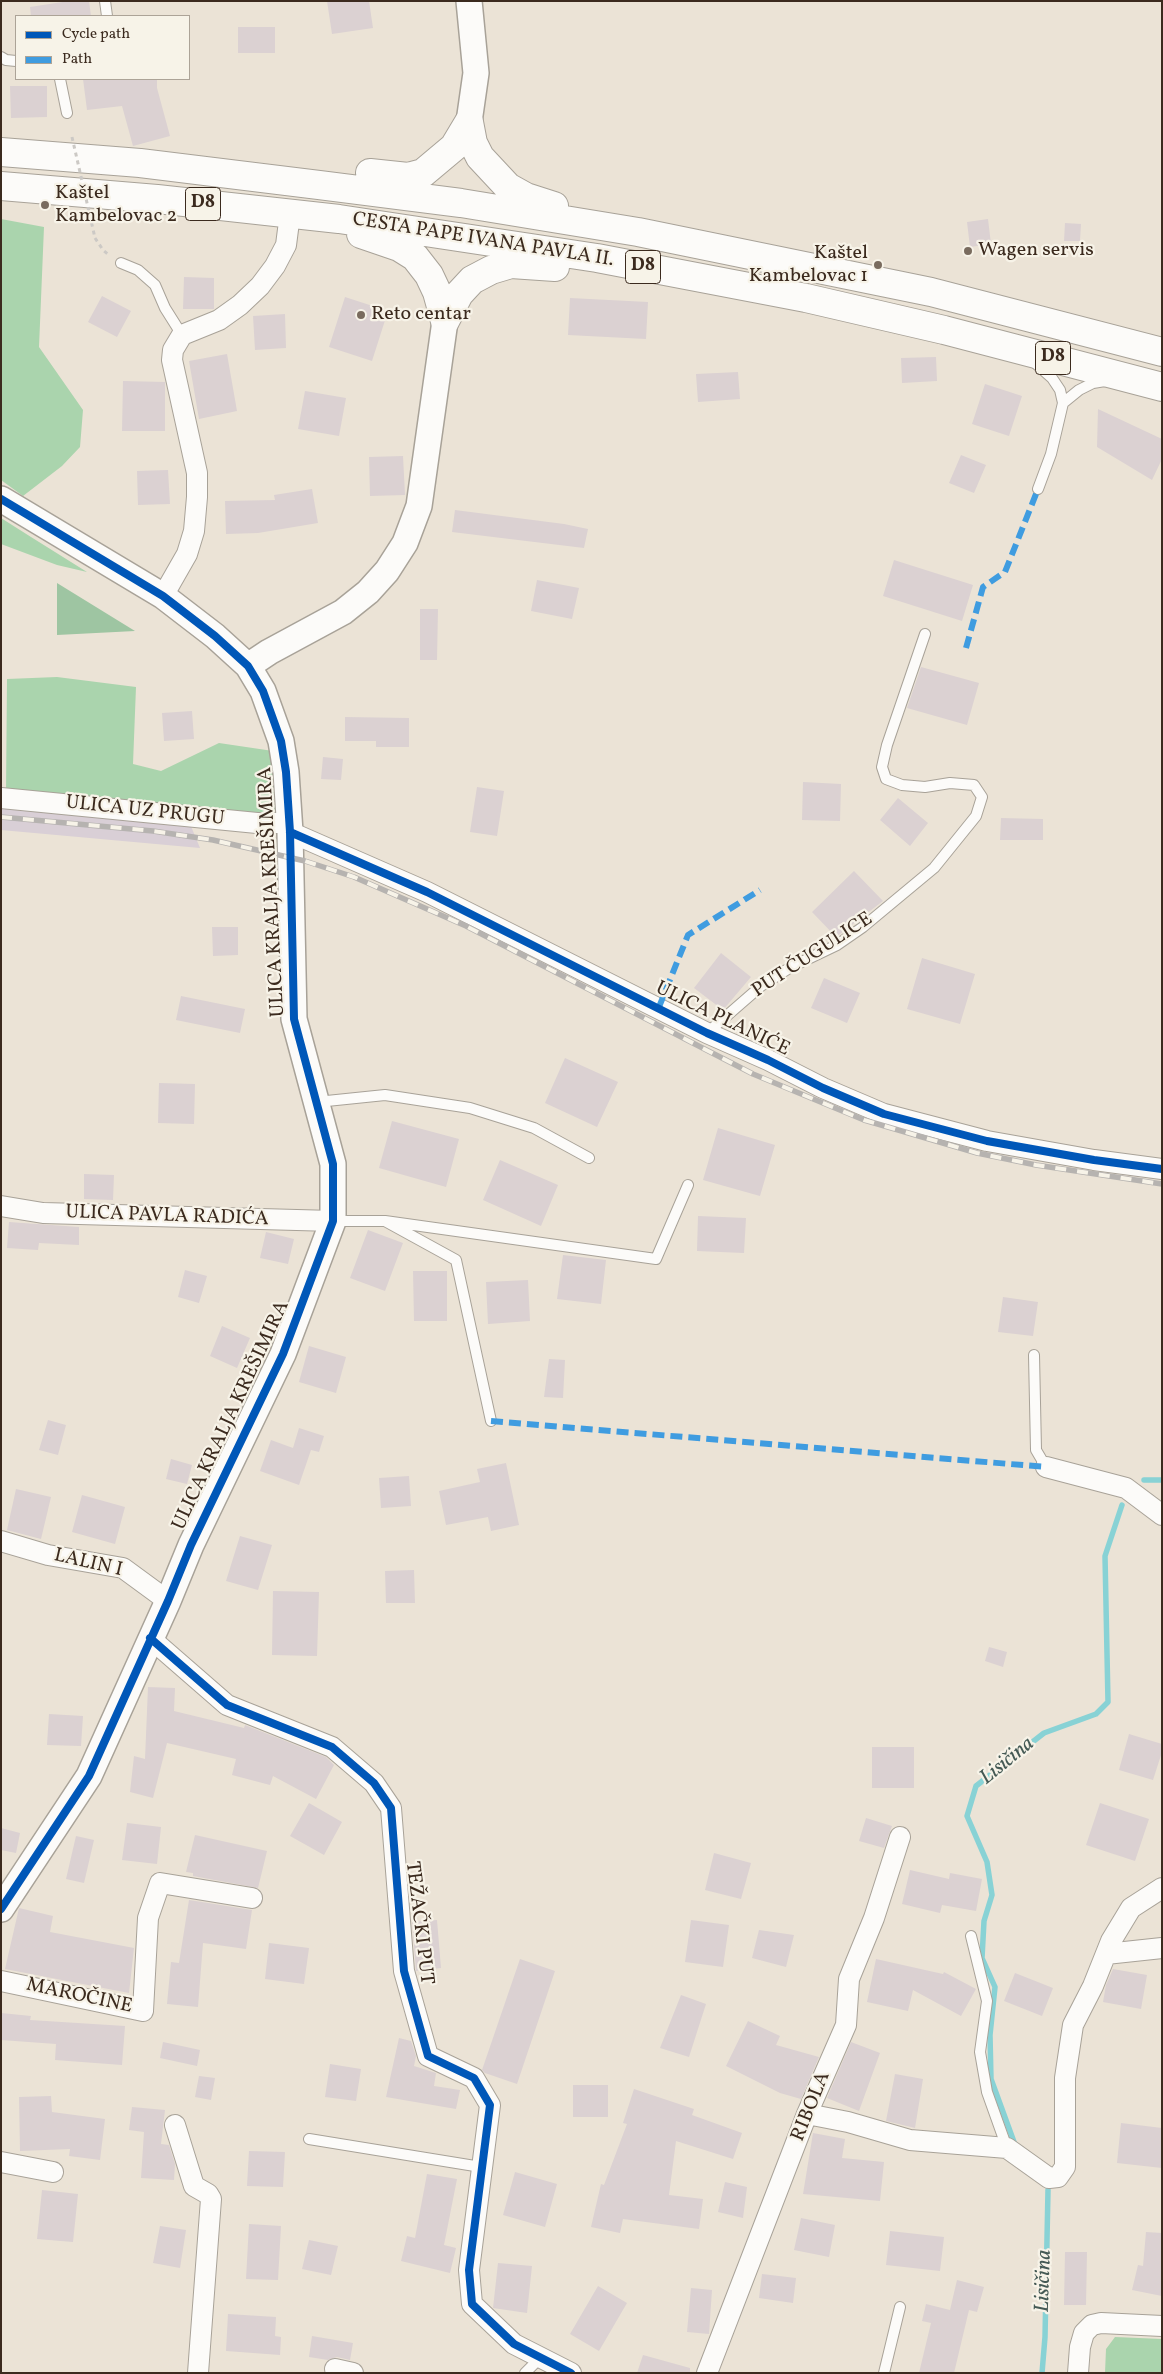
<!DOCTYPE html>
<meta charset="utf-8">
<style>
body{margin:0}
#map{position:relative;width:1163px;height:2374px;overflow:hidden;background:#ebe3d6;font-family:Vollkorn,serif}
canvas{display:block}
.frame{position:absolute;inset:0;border:2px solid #3b2a1e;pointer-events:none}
.legend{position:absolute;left:15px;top:15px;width:175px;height:65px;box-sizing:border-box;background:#f7f3e8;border:1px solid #aca397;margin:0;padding:6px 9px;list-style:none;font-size:15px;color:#3b2a1e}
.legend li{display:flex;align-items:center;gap:10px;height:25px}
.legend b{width:25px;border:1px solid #aca397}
</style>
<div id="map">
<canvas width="1163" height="2374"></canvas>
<div class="frame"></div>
<ul class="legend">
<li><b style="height:6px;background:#0057b8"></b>Cycle path</li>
<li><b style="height:6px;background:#3f9ce0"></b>Path</li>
</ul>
</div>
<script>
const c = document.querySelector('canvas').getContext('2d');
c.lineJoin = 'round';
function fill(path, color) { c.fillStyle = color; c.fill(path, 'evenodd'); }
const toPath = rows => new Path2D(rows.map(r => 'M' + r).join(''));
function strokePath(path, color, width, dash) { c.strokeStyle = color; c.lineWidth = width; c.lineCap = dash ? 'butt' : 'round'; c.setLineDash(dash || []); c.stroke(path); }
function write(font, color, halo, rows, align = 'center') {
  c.font = font + ' Vollkorn,serif'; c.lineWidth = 4.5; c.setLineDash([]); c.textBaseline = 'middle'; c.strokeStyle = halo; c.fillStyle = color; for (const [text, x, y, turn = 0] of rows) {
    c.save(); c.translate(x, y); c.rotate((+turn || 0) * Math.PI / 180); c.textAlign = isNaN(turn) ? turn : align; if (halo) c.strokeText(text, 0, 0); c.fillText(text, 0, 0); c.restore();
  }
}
fill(toPath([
 [1,802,188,819,200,848,1,830]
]), '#d9cfd6');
fill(toPath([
 [1,219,44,227,39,347,83,410,80,447,62,466,23,496,1,480],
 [1,518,31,537,87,572,57,565,1,544],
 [57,677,136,687,133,764,161,771,219,743,273,751,277,812,274,815,6,793,7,679],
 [1115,2337,1162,2339,1162,2373,1105,2373,1106,2349]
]), '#aad4ad');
fill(toPath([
 [57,583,135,631,57,635]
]), '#9ec5a2');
strokePath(toPath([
 [1144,1480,1162,1480],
 [1014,2142,991,2079,990,2035,995,1987,982,1958,984,1921,992,1895,987,1862,967,1816,976,1786,1044,1733,1096,1714,1108,1702,1105,1556,1122,1505],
 [1042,2373,1045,2337,1048,2190]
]), '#88d2d5', 5.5);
fill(toPath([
 [69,1,89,1,91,16,31,16,30,7],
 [327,1,369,1,373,28,332,34],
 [238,27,275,27,275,53,238,53],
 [83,79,157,79,157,88,170,136,133,146,122,106,87,110],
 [10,86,47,86,47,117,11,118],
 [988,219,991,244,970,247,967,222],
 [1065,223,1081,224,1080,241,1064,241],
 [184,277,214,278,214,309,183,309],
 [102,296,131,311,117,337,88,322],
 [345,297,388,311,372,361,329,347],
 [570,298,648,302,646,339,568,335],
 [285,314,286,348,255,350,253,316],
 [227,354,237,411,199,419,189,361],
 [936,357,937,381,902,383,901,358],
 [738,372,740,399,698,402,696,374],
 [123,381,165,382,165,431,122,431],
 [985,384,1022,396,1009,436,972,424],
 [305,391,346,398,339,436,298,429],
 [1098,409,1162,439,1162,459,1152,480,1097,447],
 [961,455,986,465,974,493,949,483],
 [403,456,405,495,370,496,369,457],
 [168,470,170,504,138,505,137,471],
 [312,489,318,523,258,533,226,534,225,501,275,500,274,495],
 [455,510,564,524,588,529,584,548,452,532],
 [894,560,973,585,962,621,883,596],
 [537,580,579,588,572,619,531,611],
 [420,609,438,609,437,660,420,660],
 [921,667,979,683,967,725,907,708],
 [192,711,194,739,164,741,162,713],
 [345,717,409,718,409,747,376,747,376,741,345,741],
 [323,757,343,759,341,780,321,779],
 [803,782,841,784,840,821,802,820],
 [477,787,504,791,497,836,470,832],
 [898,798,928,823,910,846,880,820],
 [1001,818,1043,819,1043,840,1000,840],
 [854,871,883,901,836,937,812,912],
 [212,927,238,927,238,955,213,956],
 [721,953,751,977,723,1010,694,988],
 [922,958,975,974,960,1024,907,1009],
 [824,978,860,993,847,1023,811,1008],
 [181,996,245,1009,240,1033,176,1020],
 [565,1058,618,1082,597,1127,545,1103],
 [159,1083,195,1084,194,1124,158,1123],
 [392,1121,459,1139,446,1187,379,1168],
 [718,1128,775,1145,760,1196,703,1180],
 [500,1160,558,1185,541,1226,483,1200],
 [84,1174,114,1175,113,1200,84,1199],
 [698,1216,746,1218,744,1253,697,1251],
 [9,1222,79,1227,79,1245,39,1243,38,1250,7,1248],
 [368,1230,403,1243,385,1291,350,1278],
 [266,1232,294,1239,288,1264,260,1258],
 [563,1255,606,1260,601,1304,557,1299],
 [185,1270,207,1276,199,1303,178,1297],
 [413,1271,447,1271,447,1321,414,1321],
 [528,1280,530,1321,488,1324,486,1282],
 [1003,1297,1038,1302,1033,1336,998,1332],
 [222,1326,250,1338,237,1368,210,1356],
 [309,1346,346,1357,336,1393,299,1382],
 [549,1359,565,1360,563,1398,544,1397],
 [48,1420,66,1425,58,1455,39,1450],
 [299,1428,324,1436,319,1452,311,1450,299,1485,260,1471,271,1440,293,1448],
 [171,1459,192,1465,187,1484,166,1479],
 [506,1463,519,1525,491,1531,488,1517,446,1525,439,1491,480,1482,477,1469],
 [409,1476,411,1506,381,1508,379,1478],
 [16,1489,51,1497,41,1539,7,1530],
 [82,1495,125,1507,115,1544,72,1532],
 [240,1536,272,1545,258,1590,226,1581],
 [414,1570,415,1603,386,1603,385,1571],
 [273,1591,319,1592,317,1656,272,1655],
 [989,1647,1007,1652,1003,1667,985,1661],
 [148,1687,175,1688,174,1711,244,1728,245,1725,326,1757,334,1765,316,1799,273,1776,270,1785,232,1775,236,1759,167,1743,153,1798,130,1792,134,1756,145,1759],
 [49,1714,83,1716,81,1746,47,1745],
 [1129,1734,1162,1744,1162,1752,1153,1780,1119,1770],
 [872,1747,914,1747,914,1788,872,1788],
 [309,1803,342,1822,324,1855,290,1836],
 [1100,1803,1149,1819,1135,1861,1086,1845],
 [866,1818,892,1826,884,1848,859,1841],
 [127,1823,161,1827,157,1864,122,1860],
 [1,1828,20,1833,16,1853,1,1850],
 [195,1835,267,1851,258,1888,193,1876,193,1873,186,1872],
 [76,1836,94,1840,84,1883,66,1879],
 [714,1853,751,1863,741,1899,705,1890],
 [910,1870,949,1879,950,1873,982,1879,976,1911,942,1905,940,1913,902,1904],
 [189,1900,252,1910,246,1949,203,1943,198,2007,167,2004,171,1962,179,1963],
 [19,1908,53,1916,50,1932,134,1948,129,1993,5,1969],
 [437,1920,441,1968,416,1971,412,1922],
 [691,1920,729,1925,723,1967,685,1962],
 [759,1930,794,1935,786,1967,752,1958],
 [269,1943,309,1948,304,1984,265,1979],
 [520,1959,555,1971,517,2084,485,2073,482,2070],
 [876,1959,943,1974,944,1972,976,1989,961,2016,913,1990,908,2011,867,2002],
 [1113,1969,1147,1975,1141,2009,1103,2002,1106,1985],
 [1015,1973,1053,1988,1042,2016,1004,2001],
 [681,1995,706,2004,689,2057,660,2048],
 [1,2013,31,2016,30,2020,125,2026,122,2065,55,2060,56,2044,1,2040],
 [748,2021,780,2036,776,2045,819,2057,801,2099,780,2093,726,2066],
 [399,2038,411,2041,416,2056,414,2066,436,2073,434,2086,460,2090,456,2109,386,2097],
 [163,2042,200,2050,197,2066,160,2058],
 [851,2042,880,2053,859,2111,827,2098],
 [330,2064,361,2069,356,2101,325,2097],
 [895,2074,923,2079,915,2128,886,2121],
 [199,2076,215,2078,211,2100,195,2097],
 [573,2085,608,2085,608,2117,573,2117],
 [634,2089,694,2109,692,2115,742,2133,733,2159,676,2141,669,2195,703,2199,699,2229,623,2219,620,2233,591,2227,601,2184,604,2185,627,2124,623,2123],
 [51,2096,52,2112,105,2119,100,2160,69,2156,70,2149,20,2151,19,2097],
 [132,2107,165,2110,161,2144,169,2145,175,2164,174,2180,141,2178,144,2132,129,2130],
 [1121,2123,1162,2128,1162,2168,1117,2163],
 [813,2133,845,2139,842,2158,884,2162,880,2201,803,2194],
 [249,2151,285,2152,283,2187,247,2186],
 [515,2172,557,2184,545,2227,503,2215],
 [427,2174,457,2179,444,2245,456,2248,450,2273,401,2261,407,2236,415,2238],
 [725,2182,747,2187,743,2218,718,2212],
 [42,2190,78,2194,73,2242,37,2239],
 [801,2218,835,2225,829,2257,794,2250],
 [249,2224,281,2226,278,2280,246,2279],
 [160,2226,186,2230,180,2268,153,2263],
 [890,2231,944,2237,940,2271,886,2265],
 [1146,2232,1162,2233,1162,2296,1132,2290,1138,2265,1143,2266],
 [309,2240,338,2246,331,2275,302,2269],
 [1065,2252,1087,2252,1086,2305,1064,2305],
 [498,2263,532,2266,527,2313,493,2308],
 [762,2274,796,2278,793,2303,759,2298],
 [957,2280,984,2287,977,2312,969,2310,954,2373,919,2373,931,2323,922,2321,926,2304,950,2310],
 [598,2286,627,2303,599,2351,570,2334],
 [691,2288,712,2290,709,2334,687,2332],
 [228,2314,276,2317,275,2336,281,2337,280,2355,226,2351],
 [312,2336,353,2343,350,2360,337,2357,328,2360,309,2357],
 [643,2355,690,2368,690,2373,637,2373]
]), '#dbd1d2');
const service = toPath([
 [105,1,107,16],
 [1,57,6,60,16,61],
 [60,79,67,113],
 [121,263,138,270,155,285,165,308,182,335],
 [1034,362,1052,378,1060,390,1063,403,1051,454,1038,489],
 [1063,403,1079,390,1093,383,1105,381],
 [707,1033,761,986,791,967,837,945,863,927,934,868,976,816,982,797,974,785,950,783,925,787,902,785,886,779,882,767,887,745,925,634],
 [317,1102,385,1095,470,1108,534,1128,589,1158],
 [334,1221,385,1221,456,1260,491,1421],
 [385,1221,656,1259,688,1185],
 [1034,1355,1036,1450,1046,1467],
 [971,1936,987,2001,980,2052,987,2092,1007,2148],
 [309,2139,481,2167],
 [525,2373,541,2357],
 [884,2373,900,2307]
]);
const minor = toPath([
 [163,596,187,554,194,531,197,497,197,473,172,360,173,350,182,335,219,320,240,305,260,286,275,266,286,245,290,214],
 [1,798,257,823,289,823],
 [290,832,427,892,707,1033,768,1060,823,1088,884,1114,987,1141,1094,1160,1162,1169],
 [1,1206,43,1213,333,1221],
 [1046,1467,1126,1488,1162,1515],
 [1,1541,48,1555,123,1568,168,1601],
 [150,1638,227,1705,332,1747,374,1783,391,1808,404,1971,428,2056,474,2078,490,2105,469,2270,472,2304,514,2344,571,2373],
 [1106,1954,1162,1948],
 [1,1981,143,2011,148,1918,160,1883,252,1898],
 [807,2114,848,2122,910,2140,1007,2148,1049,2178,1058,2177,1065,2167,1065,2078,1073,2025,1093,1986,1111,1941,1131,1908,1162,1888],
 [175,2125,194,2186,208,2194,211,2199,198,2373],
 [1,2162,53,2172],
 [335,2369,353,2373],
 [707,2373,807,2114,846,2025,849,1979,874,1918,900,1837],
 [1078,2373,1080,2347,1084,2333,1092,2325,1101,2323,1162,2326]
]);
const tertiary = toPath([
 [469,1,476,73,469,122],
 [1,499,163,596,215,636,248,666,263,691,281,741,286,772,290,832,294,1019,333,1164,333,1221,283,1354,191,1545,168,1601,89,1776,1,1909],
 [248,666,269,652,343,612,368,592,387,571,405,543,419,506,445,321]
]);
const primary = toPath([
 [469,122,473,143,480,157,508,187,526,197,554,206],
 [1,152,140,163,319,185,461,203,638,232,931,292,1162,352],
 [370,173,408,177,423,173,454,147,469,122],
 [1,186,157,199,339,219,597,258,806,298,944,330,1162,387],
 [361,234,399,247,415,257,429,275,437,292,445,321],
 [445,321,459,294,472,280,491,270,511,264,555,267]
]);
strokePath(service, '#a8a298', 12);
strokePath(minor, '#a8a298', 22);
strokePath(tertiary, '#a8a298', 28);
strokePath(primary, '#a8a298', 30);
strokePath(toPath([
 [95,238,103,250,110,256]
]), '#ccc9c5', 3, [4, 4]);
strokePath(service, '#fcfbf9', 10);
strokePath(minor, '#fcfbf9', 20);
strokePath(tertiary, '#fcfbf9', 25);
strokePath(primary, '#fcfbf9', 28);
const rail = toPath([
 [1,817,153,831,213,840,305,861,354,877,466,926,753,1074,864,1120,977,1153,1036,1165,1162,1184]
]);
strokePath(rail, '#b6b3b0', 5.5);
strokePath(rail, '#f7f3e8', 4, [11]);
strokePath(toPath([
 [72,137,95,238]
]), '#ccc9c5', 3, [4, 4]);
strokePath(toPath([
 [966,648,983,587,1005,572,1038,489],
 [659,1007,688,935,760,890],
 [491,1421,1046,1467]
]), '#3f9ce0', 6, [12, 6]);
strokePath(toPath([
 [1,499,163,596,215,636,248,666,263,691,281,741,286,772,290,832,294,1019,333,1164,333,1221,283,1354,191,1545,168,1601,89,1776,1,1909],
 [290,832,427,892,707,1033,768,1060,823,1088,884,1114,987,1141,1094,1160,1162,1169],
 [150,1638,227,1705,332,1747,374,1783,391,1808,404,1971,428,2056,474,2078,490,2105,469,2270,472,2304,514,2344,571,2373]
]), '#0057b8', 8);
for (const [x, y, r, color] of [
 [45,205,5,"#796b5e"],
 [968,251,5,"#796b5e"],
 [878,265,5,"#796b5e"],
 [361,315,5,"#796b5e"]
]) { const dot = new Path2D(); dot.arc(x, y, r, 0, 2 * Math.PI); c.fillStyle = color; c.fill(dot); strokePath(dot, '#f7f3e8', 2); }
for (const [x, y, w] of [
 [203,204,35],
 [643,267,35],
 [1053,358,35]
]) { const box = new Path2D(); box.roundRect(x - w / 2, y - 16.5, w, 33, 4); c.fillStyle = '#f7f3e8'; c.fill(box); strokePath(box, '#3b2a1e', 1); }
write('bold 19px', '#3b2a1e', null, [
 ["D8",203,204],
 ["D8",643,267],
 ["D8",1053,358]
]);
write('20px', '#3b2a1e', '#f7f3e8', [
 ["Kaštel",55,194],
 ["Kambelovac 2",55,217],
 ["Wagen servis",978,251],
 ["Kaštel",868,254,"right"],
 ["Kambelovac 1",868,277,"right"],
 ["Reto centar",371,315]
], 'left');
write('20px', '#3b2a1e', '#f7f3e8', [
 ["CESTA PAPE IVANA PAVLA II.",483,241,9],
 ["ULICA UZ PRUGU",145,812,6],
 ["ULICA KRALJA KREŠIMIRA",273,892,-93],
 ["PUT ČUGULICE",813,956,-33],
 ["ULICA PLANIĆE",722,1020,26],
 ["ULICA PAVLA RADIĆA",167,1217,2],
 ["ULICA KRALJA KREŠIMIRA",232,1416,-65],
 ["LALIN I",88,1564,13],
 ["TEŽAČKI PUT",418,1923,83],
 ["MAROČINE",79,1997,12],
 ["RIBOLA",812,2107,-68]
]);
write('italic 21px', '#455a55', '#f7f3e8', [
 ["Lisičina",1008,1762,-39],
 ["Lisičina",1045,2281,-88]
]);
</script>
